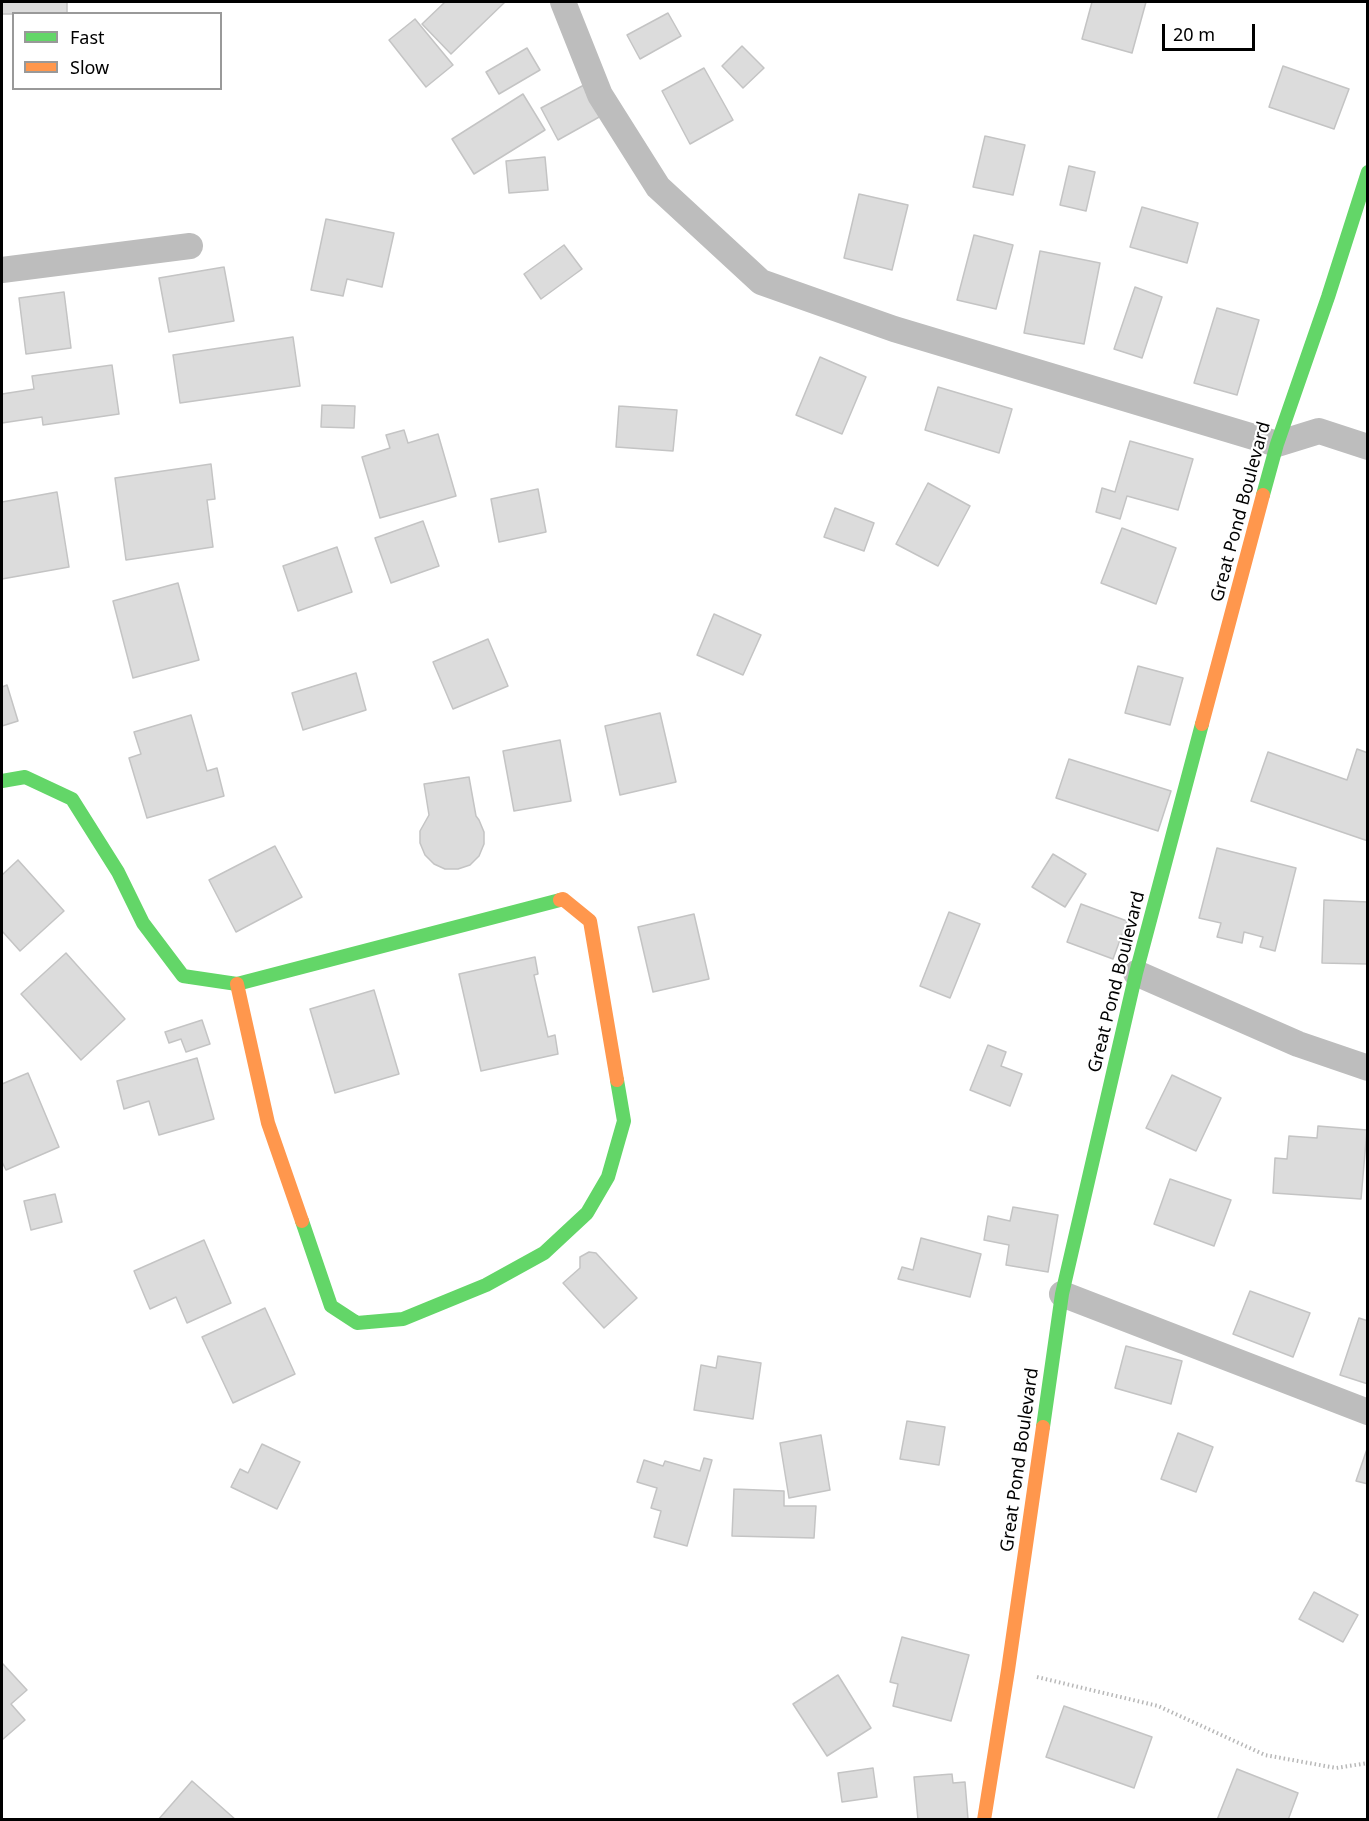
<!DOCTYPE html>
<style>
body{margin:0}
#map{position:relative;width:1369px;height:1821px;overflow:hidden;background:#fff;font-family:"Noto Sans",sans-serif}
canvas{display:block}
.frame{position:absolute;inset:0;border:3px solid #000;pointer-events:none}
.legend{position:absolute;left:12px;top:12px;width:210px;height:78px;box-sizing:border-box;background:#fff;border:2px solid #999;margin:0;padding:8px 10px;list-style:none;font-size:18px;color:#000}
.legend li{display:flex;align-items:center;gap:12px;height:30px}
.legend b{width:30px;border:2px solid #999}
.scale{position:absolute;left:1162px;top:24px;width:93px;height:27px;box-sizing:border-box;border:3px solid #000;border-top:0;padding-left:8px;font-size:18px;line-height:21px;white-space:nowrap;color:#000;-webkit-text-stroke:4px #fff;paint-order:stroke}
</style>
<div id="map">
<canvas width="1369" height="1821"></canvas>
<div class="frame"></div>
<ul class="legend">
<li><b style="height:8px;background:#63d668"></b>Fast</li>
<li><b style="height:8px;background:#ff974d"></b>Slow</li>
</ul>
<div class="scale">20 m</div>
</div>
<script>
const c = document.querySelector('canvas').getContext('2d');
c.lineJoin = 'round';
function fill(path, color) { c.fillStyle = color; c.fill(path, 'evenodd'); }
const toPath = rows => new Path2D(rows.map(r => 'M' + r).join(''));
function strokePath(path, color, width, dash) { c.strokeStyle = color; c.lineWidth = width; c.lineCap = dash ? 'butt' : 'round'; c.setLineDash(dash || []); c.stroke(path); }
function write(font, color, halo, rows, align = 'center') {
  c.font = font + ' "Noto Sans",sans-serif'; c.lineWidth = 4.5; c.setLineDash([]); c.textBaseline = 'middle'; c.strokeStyle = halo; c.fillStyle = color; for (const [text, x, y, turn = 0] of rows) {
    c.save(); c.translate(x, y); c.rotate((+turn || 0) * Math.PI / 180); c.textAlign = isNaN(turn) ? turn : align; if (halo) c.strokeText(text, 0, 0); c.fillText(text, 0, 0); c.restore();
  }
}
const building = toPath([
 [2,2,67,2,67,14,2,14,2,2],
 [445,2,505,2,451,54,422,24,445,2],
 [1092,2,1146,2,1132,53,1082,39,1092,2],
 [668,13,681,36,640,59,627,35,668,13],
 [415,19,453,65,426,87,389,40,415,19],
 [742,46,764,68,743,88,722,66,742,46],
 [527,48,540,70,499,94,486,72,527,48],
 [1283,66,1349,89,1334,129,1269,107,1283,66],
 [704,68,733,120,690,144,662,91,704,68],
 [584,85,601,116,558,140,541,108,584,85],
 [523,94,545,130,474,174,452,139,523,94],
 [985,136,1025,145,1013,195,973,187,985,136],
 [545,157,548,190,509,193,506,161,545,157],
 [1069,166,1095,172,1086,211,1060,205,1069,166],
 [859,194,908,205,892,270,844,258,859,194],
 [1142,207,1198,223,1187,263,1130,247,1142,207],
 [326,219,394,233,382,287,347,279,343,296,311,290,326,219],
 [974,235,1013,245,996,309,957,300,974,235],
 [564,245,582,269,541,299,524,274,564,245],
 [1040,251,1100,263,1084,344,1024,333,1040,251],
 [224,267,234,321,169,332,159,278,224,267],
 [1135,287,1162,297,1142,358,1114,349,1135,287],
 [64,292,71,348,26,354,19,298,64,292],
 [1217,308,1259,320,1237,395,1194,383,1217,308],
 [293,337,300,386,180,403,173,355,293,337],
 [820,357,866,377,842,434,796,415,820,357],
 [112,365,119,414,43,425,42,417,2,423,2,394,34,389,32,376,112,365],
 [938,387,1012,409,999,453,925,430,938,387],
 [322,405,355,406,354,428,321,427,322,405],
 [619,406,677,410,673,451,616,447,619,406],
 [404,430,408,443,438,434,456,496,380,518,362,457,390,448,386,435,404,430],
 [1130,441,1193,459,1178,510,1127,496,1120,519,1096,512,1102,488,1115,492,1130,441],
 [211,464,215,499,207,500,213,547,126,560,115,478,211,464],
 [928,483,970,506,938,566,896,544,928,483],
 [538,489,546,532,499,542,491,499,538,489],
 [57,492,69,567,2,579,2,502,57,492],
 [835,508,874,523,864,551,824,537,835,508],
 [423,521,439,566,391,583,375,538,423,521],
 [1122,528,1176,548,1156,604,1101,583,1122,528],
 [337,547,352,592,298,611,283,566,337,547],
 [178,583,199,660,133,678,113,601,178,583],
 [714,614,761,635,743,675,697,655,714,614],
 [488,639,508,686,453,709,433,662,488,639],
 [1138,666,1183,678,1170,725,1125,713,1138,666],
 [356,673,366,710,303,730,292,693,356,673],
 [7,685,18,721,2,726,2,687,7,685],
 [660,713,676,782,620,795,605,726,660,713],
 [191,715,207,771,217,768,224,796,147,818,129,758,141,754,134,732,191,715],
 [560,740,571,801,514,811,503,751,560,740],
 [1357,749,1368,753,1368,841,1251,801,1268,752,1347,780,1357,749],
 [1069,759,1171,791,1158,831,1056,798,1069,759],
 [469,777,476,816,479,820,484,832,484,844,479,856,470,865,458,869,445,869,434,864,425,855,420,843,420,831,429,815,424,784,469,777],
 [275,846,302,897,236,932,209,880,275,846],
 [1217,848,1296,868,1275,951,1260,947,1263,937,1244,932,1242,943,1217,937,1221,923,1199,918,1217,848],
 [1053,854,1086,874,1065,907,1032,887,1053,854],
 [18,860,64,911,20,951,2,931,2,875,18,860],
 [1324,900,1368,902,1368,964,1322,963,1324,900],
 [1081,904,1127,921,1113,959,1067,942,1081,904],
 [949,912,980,924,950,998,920,986,949,912],
 [694,914,709,979,653,992,638,927,694,914],
 [66,953,125,1019,81,1060,21,994,66,953],
 [535,957,538,974,534,975,548,1037,555,1035,558,1054,481,1071,459,974,535,957],
 [374,990,399,1074,335,1093,310,1009,374,990],
 [202,1020,210,1044,186,1052,181,1039,169,1043,165,1032,202,1020],
 [988,1045,1006,1052,1001,1066,1022,1074,1010,1106,970,1090,988,1045],
 [197,1058,214,1119,159,1135,149,1101,124,1109,117,1081,197,1058],
 [28,1073,59,1147,6,1170,2,1162,2,1084,28,1073],
 [1172,1075,1221,1098,1196,1151,1146,1128,1172,1075],
 [1318,1126,1367,1130,1361,1199,1273,1193,1275,1158,1287,1159,1289,1136,1317,1138,1318,1126],
 [1170,1179,1231,1200,1214,1246,1154,1224,1170,1179],
 [55,1194,62,1222,31,1230,24,1201,55,1194],
 [1013,1207,1058,1215,1048,1272,1006,1265,1009,1245,984,1240,988,1216,1010,1221,1013,1207],
 [921,1238,981,1254,970,1297,898,1279,902,1267,913,1270,921,1238],
 [204,1240,231,1303,187,1323,176,1297,150,1309,134,1271,204,1240],
 [589,1252,596,1253,637,1298,604,1328,563,1283,580,1268,580,1257,589,1252],
 [1250,1291,1310,1313,1293,1357,1233,1334,1250,1291],
 [265,1308,295,1374,233,1403,202,1337,265,1308],
 [1359,1318,1368,1321,1368,1384,1340,1375,1359,1318],
 [1126,1346,1182,1361,1171,1404,1115,1388,1126,1346],
 [718,1356,761,1363,753,1419,694,1410,701,1365,716,1368,718,1356],
 [907,1421,945,1427,939,1465,900,1459,907,1421],
 [1178,1433,1213,1447,1196,1492,1161,1479,1178,1433],
 [821,1435,830,1490,789,1498,780,1443,821,1435],
 [262,1444,300,1462,277,1509,231,1487,240,1469,248,1473,262,1444],
 [1367,1449,1368,1449,1368,1484,1356,1481,1367,1449],
 [704,1458,712,1460,687,1546,654,1537,661,1511,651,1508,657,1488,637,1482,644,1460,663,1466,665,1461,700,1471,704,1458],
 [734,1489,784,1491,784,1506,816,1506,814,1538,732,1536,734,1489],
 [1314,1592,1358,1615,1343,1642,1299,1619,1314,1592],
 [902,1637,969,1655,951,1721,893,1706,898,1684,890,1682,902,1637],
 [3,1664,27,1690,11,1704,25,1720,2,1740,2,1666,3,1664],
 [838,1675,871,1728,827,1756,793,1704,838,1675],
 [1064,1706,1152,1737,1134,1788,1046,1757,1064,1706],
 [873,1768,877,1797,842,1802,838,1773,873,1768],
 [1237,1769,1298,1793,1288,1820,1217,1820,1237,1769],
 [952,1774,953,1783,965,1782,968,1819,918,1820,914,1777,952,1774],
 [192,1781,236,1820,158,1820,192,1781]
]);
fill(building, '#dcdcdc');
strokePath(building, '#c4c4c4', 1.5);
strokePath(toPath([
 [1037,1677,1158,1706,1265,1755,1336,1768,1368,1763]
]), '#b8b8b8', 4, [1.5, 3]);
strokePath(toPath([
 [563,2,600,95,658,187,761,282,894,329,1277,444,1319,431,1368,447],
 [2,270,190,246],
 [1136,973,1298,1044,1368,1068],
 [1062,1294,1368,1412]
]), '#bdbdbd', 26);
strokePath(toPath([
 [1263,495,1277,444,1328,297,1368,172],
 [2,781,25,777,72,799,118,872,143,923,183,976,237,984,560,900],
 [302,1221,331,1306,357,1323,403,1319,486,1285,544,1253,587,1213,608,1177,624,1121,617,1080],
 [1043,1427,1062,1294,1136,973,1202,724]
]), '#63d668', 14);
strokePath(toPath([
 [1202,724,1263,495],
 [560,900,563,899,590,921,617,1080],
 [237,984,268,1123,302,1221],
 [984,1820,1008,1670,1043,1427]
]), '#ff974d', 14);
write('18px', '#000', '#fff', [
 ["Great Pond Boulevard",1241,512,-75],
 ["Great Pond Boulevard",1117,982,-76],
 ["Great Pond Boulevard",1020,1460,-82]
]);
</script>
